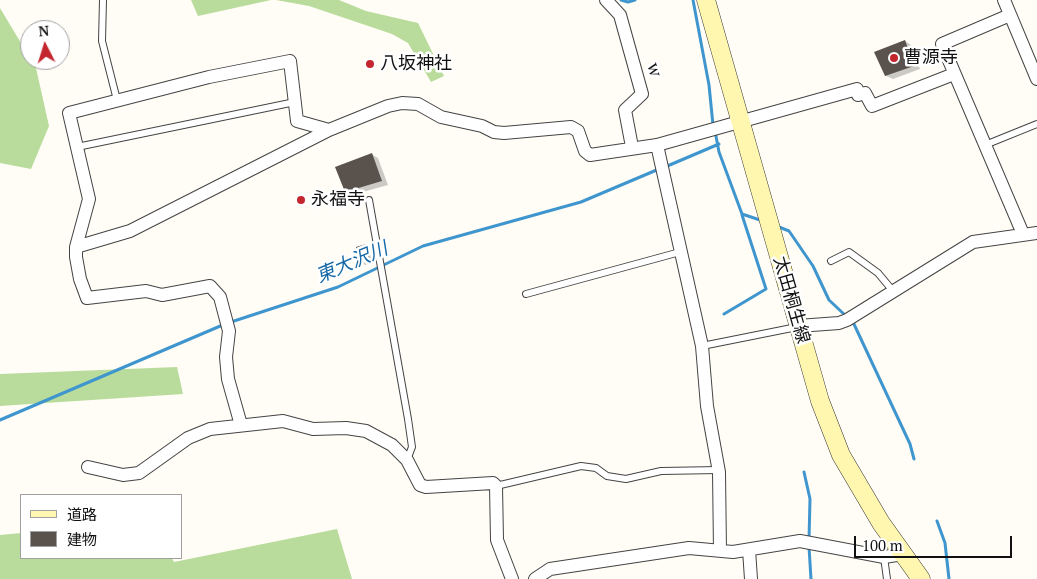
<!DOCTYPE html>
<meta charset="utf-8">
<style>
body{margin:0}
#map{position:relative;width:1037px;height:579px;overflow:hidden;background:#fffdf5;font-family:"PT Serif","Noto Sans JP",serif}
canvas{display:block}
.legend{position:absolute;left:20px;top:494px;width:162px;height:65px;box-sizing:border-box;background:#fff;border:1px solid #a0a0a0;margin:0;padding:6px 9px;list-style:none;font-size:15px;color:#111}
.legend li{display:flex;align-items:center;gap:10px;height:25px}
.legend b{width:25px;border:1px solid #a0a0a0}
.north{position:absolute;left:20px;top:20px;width:50px;height:50px;box-sizing:border-box;background:#fff;border:1px solid #a0a0a0;border-radius:50%;rotate:355deg;font-size:14px;font-weight:700;line-height:20px;text-align:center;color:#111}
.north::after{content:'';display:block;margin:auto;width:18px;height:22px;background:#c4262e;clip-path:polygon(50% 0,100% 100%,50% 72%,0 100%)}
.scale{position:absolute;left:854px;top:536px;width:158px;height:22px;box-sizing:border-box;border:2px solid #111;border-top:0;padding-left:6px;font-size:15px;line-height:18px;white-space:nowrap;color:#111;-webkit-text-stroke:4px #fff;paint-order:stroke}
</style>
<div id="map">
<canvas width="1037" height="579"></canvas>
<ul class="legend">
<li><b style="height:6px;background:#fff6b0"></b>道路</li>
<li><b style="height:14px;background:#5a524d"></b>建物</li>
</ul>
<div class="north">N</div>
<div class="scale">100 m</div>
</div>
<script>
const c = document.querySelector('canvas').getContext('2d');
c.lineJoin = 'round';
function fill(path, color) { c.fillStyle = color; c.fill(path, 'evenodd'); }
const toPath = rows => new Path2D(rows.map(r => 'M' + r).join(''));
function strokePath(path, color, width, dash) { c.strokeStyle = color; c.lineWidth = width; c.lineCap = dash ? 'butt' : 'round'; c.setLineDash(dash || []); c.stroke(path); }
function write(font, color, halo, rows, align = 'center') {
  c.font = font + ' "PT Serif","Noto Sans JP",serif'; c.lineWidth = 5; c.setLineDash([]); c.textBaseline = 'middle'; c.strokeStyle = halo; c.fillStyle = color; for (const [text, x, y, turn = 0] of rows) {
    c.save(); c.translate(x, y); c.rotate((+turn || 0) * Math.PI / 180); c.textAlign = isNaN(turn) ? turn : align; if (halo) c.strokeText(text, 0, 0); c.fillText(text, 0, 0); c.restore();
  }
}
fill(toPath([
 [191,0,271,0,198,16],
 [276,0,339,0,366,11,418,23,444,76,431,82,408,43,392,34,309,6],
 [0,8,36,68,49,126,31,169,0,163],
 [177,367,183,394,0,406,0,374],
 [337,529,352,579,0,579,0,535,21,533,21,558,172,558,174,562]
]), '#b9dc9c');
fill(toPath([
 [905,41,911,45,920,69,893,79,886,76,876,53],
 [371,154,378,158,388,185,352,195,346,191],
 [366,245,370,248,373,262,365,265,361,262]
]), '#0003');
strokePath(toPath([
 [621,0,628,2,635,0],
 [693,0,709,85,713,125],
 [715,131,719,152,742,214,760,220],
 [665,167,719,144],
 [779,227,789,231,813,266,829,300,846,316],
 [724,314,766,289,742,215],
 [231,322,338,287,423,246,581,202,659,169],
 [853,322,910,444,914,459],
 [0,420,225,324],
 [804,472,810,499,809,540],
 [937,521,945,543,949,579],
 [809,547,811,579]
]), '#3f96cf', 3);
fill(toPath([
 [905,40,914,66,885,76,874,52],
 [372,153,382,181,345,192,335,167],
 [366,244,370,260,360,263,356,247]
]), '#5a524d');
const service = toPath([
 [103,0,102,41,117,100],
 [985,145,1037,124],
 [77,147,295,102],
 [369,200,408,419,412,447,407,460],
 [831,261,849,252,878,273,893,291],
 [526,294,680,252],
 [702,346,797,327],
 [496,486,581,466,596,468,607,476,626,479,661,471,719,470],
 [884,557,887,579]
]);
const minor = toPath([
 [606,0,620,15,642,94,625,110,632,147],
 [1004,0,1037,79],
 [1010,15,942,44,1023,234],
 [657,145,702,346,707,406,719,472,720,551],
 [76,247,130,231,329,130],
 [798,326,839,323,847,320,973,242,1037,233],
 [241,425,228,379,226,357,229,331,220,297,210,286,162,295,146,291,87,298,80,279,76,257,76,247,89,199,69,113,209,77,290,61,297,121,329,130,388,106,402,103,418,104,441,117,482,126,494,132,504,133,571,127,578,131,585,151,590,155,657,145,857,89,858,95,865,93,872,106,954,74],
 [88,467,123,475,139,473,188,438,210,429,283,421,313,429,346,428,366,431,392,445,407,460,420,485,426,487,493,483,496,486,497,540,512,579],
 [749,550,751,579],
 [535,579,550,569,689,548,733,552,800,541,884,557,903,554]
]);
const secondary = toPath([
 [706,0,820,401,841,455,881,523,921,579]
]);
strokePath(service, '#444', 8);
strokePath(minor, '#444', 14);
strokePath(secondary, '#333', 19);
strokePath(service, '#fff', 6);
strokePath(minor, '#fff', 12);
strokePath(secondary, '#fff6b0', 18);
for (const [x, y, r, color] of [
 [894,58,5,"#c4262e"],
 [370,64,5,"#c4262e"],
 [301,200,5,"#c4262e"]
]) { const dot = new Path2D(); dot.arc(x, y, r, 0, 2 * Math.PI); c.fillStyle = color; c.fill(dot); strokePath(dot, '#fff', 2); }
write('18px', '#111', '#fff', [
 ["曹源寺",904,58],
 ["八坂神社",380,64],
 ["永福寺",311,200]
], 'left');
write('18px', '#111', '#fff', [
 ["w",654,70,74],
 ["太田桐生線",791,300,74]
]);
write('italic 19px', '#1768a6', '#fff', [
 ["東大沢川",352,263,-23]
]);
</script>
